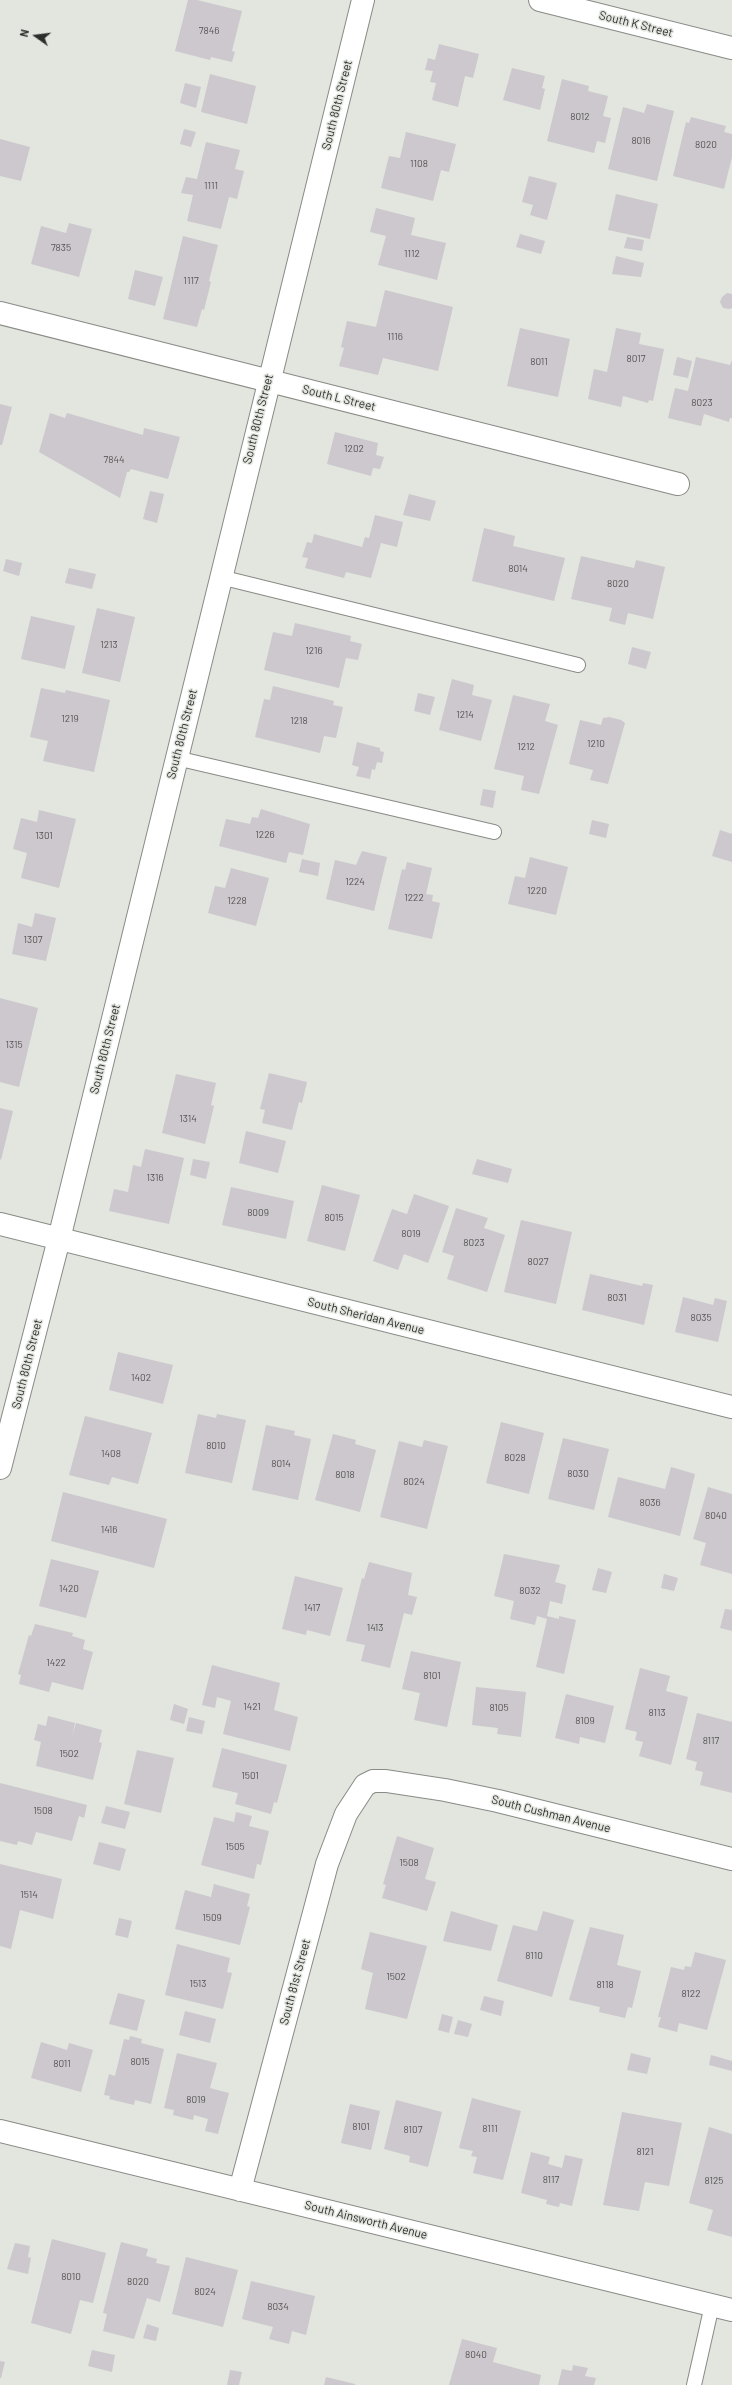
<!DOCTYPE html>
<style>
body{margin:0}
#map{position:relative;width:732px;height:2385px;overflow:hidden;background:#e2e6df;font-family:Barlow,sans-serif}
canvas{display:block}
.north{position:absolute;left:16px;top:16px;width:40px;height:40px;-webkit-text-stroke:3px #e2e6df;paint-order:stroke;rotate:284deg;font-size:11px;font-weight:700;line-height:16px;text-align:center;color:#2d2e2c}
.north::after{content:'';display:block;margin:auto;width:14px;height:18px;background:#2d2e2c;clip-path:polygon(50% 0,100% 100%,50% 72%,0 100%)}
</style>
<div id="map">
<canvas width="732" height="2385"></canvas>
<div class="north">N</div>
</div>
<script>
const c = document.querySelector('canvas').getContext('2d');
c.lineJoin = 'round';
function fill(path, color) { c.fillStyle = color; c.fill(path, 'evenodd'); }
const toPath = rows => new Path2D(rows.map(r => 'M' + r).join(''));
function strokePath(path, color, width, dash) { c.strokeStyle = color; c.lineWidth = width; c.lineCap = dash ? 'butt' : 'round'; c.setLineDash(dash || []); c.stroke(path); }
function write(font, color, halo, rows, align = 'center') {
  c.font = font + ' Barlow,sans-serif'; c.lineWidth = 3; c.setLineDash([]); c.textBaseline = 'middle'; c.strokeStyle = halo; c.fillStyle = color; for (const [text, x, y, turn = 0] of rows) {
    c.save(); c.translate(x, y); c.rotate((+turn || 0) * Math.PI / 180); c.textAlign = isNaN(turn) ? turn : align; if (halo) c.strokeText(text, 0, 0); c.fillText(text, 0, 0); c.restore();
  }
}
fill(toPath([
 [188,0,197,0,242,11,232,51,235,52,232,62,211,57,210,60,175,51],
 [439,44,479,54,473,78,465,76,458,107,432,100,436,83,430,82,433,71,425,70,428,58,435,60],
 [512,68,545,76,542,88,545,89,540,110,503,100],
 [210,74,256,86,247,124,201,112],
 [562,79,589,86,588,91,608,96,603,116,611,118,605,143,597,141,594,153,547,141],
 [185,83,201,87,196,108,180,103],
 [647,104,674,111,657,181,608,169,623,107,644,113],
 [691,117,726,126,724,132,732,134,732,157,724,189,673,176,686,122,689,123],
 [184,129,196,132,191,147,180,144],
 [406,132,456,144,449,172,441,170,433,201,381,188,389,156,400,158],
 [0,139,30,147,21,181,0,176],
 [206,142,240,150,235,169,244,171,237,199,229,197,221,229,187,221,193,195,181,193,186,177,197,179],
 [529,176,557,183,547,220,530,215,533,205,522,202],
 [616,194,658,204,650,239,608,230],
 [376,208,415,218,411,235,446,243,437,280,378,265,386,236,370,232],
 [69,223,92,229,79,277,31,264,41,226,66,233],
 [520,234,545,241,541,254,516,247],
 [183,236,218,245,209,281,211,282,204,310,202,309,197,327,163,319],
 [627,237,644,240,642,251,624,248],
 [616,256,644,263,641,277,612,274],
 [135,270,163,277,155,306,128,299],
 [385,290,453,307,438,371,383,358,378,375,339,366,344,348,341,347,347,321,376,327],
 [727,293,732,294,732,308,729,309,723,308,720,302,722,297],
 [520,328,570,339,558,397,507,386],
 [616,328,641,333,639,344,664,349,653,401,649,400,648,403,623,396,621,407,588,399,594,369,607,372],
 [677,357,692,361,688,378,673,375],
 [696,357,730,365,732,360,732,418,730,418,729,422,704,414,701,426,668,418,675,388,688,391],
 [0,404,12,407,2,445,0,445],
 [50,413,65,418,67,413,143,435,144,428,180,437,168,479,131,469,129,472,127,472,120,498,39,452],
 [335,432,378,443,376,455,384,457,380,469,373,468,371,476,327,464],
 [150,491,164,494,157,523,143,519],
 [409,494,436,501,430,521,403,515],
 [375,515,403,522,397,547,381,543,371,578,346,572,344,578,305,568,308,558,302,557,307,542,312,543,314,534,362,547,365,537,369,538],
 [484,528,515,536,513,546,565,558,554,601,472,581],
 [581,556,634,568,636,560,665,567,653,619,628,613,625,625,609,621,612,608,571,599],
 [6,559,22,563,19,576,3,571],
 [69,568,96,574,92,589,65,583],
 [97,608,135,617,120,682,82,673],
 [31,616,75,626,65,669,21,659],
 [295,623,351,636,350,641,362,644,358,660,346,658,339,688,264,670,273,632,292,636],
 [632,647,651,652,646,669,628,664],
 [452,679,474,685,472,695,492,700,481,741,439,730],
 [273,686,334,701,333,705,343,707,336,738,324,736,320,753,255,737,264,699,270,700],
 [41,688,65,693,66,690,110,700,94,772,43,761,48,741,30,737],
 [418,693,435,697,430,715,414,711],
 [513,695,550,704,545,721,558,725,539,794,521,790,524,776,494,769],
 [609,717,621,720,625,723,608,784,590,780,593,770,569,764,580,720,601,725,603,718],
 [357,742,380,748,380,751,384,752,382,763,377,762,375,770,372,769,370,779,356,776,359,767,352,765],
 [483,789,496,791,493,808,480,805],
 [261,809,310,824,303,855,289,852,286,863,219,846,226,819,250,824,252,817,258,818],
 [39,810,76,819,59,888,21,878,27,853,13,849,21,818,37,822],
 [592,820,609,824,606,838,589,834],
 [720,830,732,834,732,862,712,856],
 [362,851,387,857,374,911,326,899,335,860,356,865],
 [530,857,568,867,556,915,508,904,515,876,525,878],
 [302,859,320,863,318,876,299,872],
 [407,862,432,868,426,894,433,895,432,901,440,903,432,939,388,929,402,869,405,870],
 [231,868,269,878,256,926,208,913,215,886,225,888],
 [35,913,56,918,46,961,12,954,18,923,32,927],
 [0,998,38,1008,19,1087,0,1082],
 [269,1073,307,1082,302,1103,299,1102,292,1130,262,1123,265,1110,260,1109],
 [176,1074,216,1083,211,1105,214,1106,205,1144,162,1133],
 [0,1108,13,1111,1,1160,0,1159],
 [246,1131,286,1141,278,1173,239,1163],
 [145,1149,184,1158,169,1224,109,1211,114,1189,128,1192,133,1165,141,1167],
 [193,1159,210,1162,206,1179,190,1175],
 [477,1159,512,1169,508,1183,472,1174],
 [322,1185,360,1195,345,1251,307,1241],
 [231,1187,294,1201,286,1239,222,1225],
 [414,1194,449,1206,428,1263,404,1254,398,1270,373,1261,392,1209,407,1214],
 [456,1208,488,1218,484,1228,505,1235,487,1292,447,1279,454,1256,442,1252],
 [521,1220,572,1232,556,1304,504,1292],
 [590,1274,642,1286,643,1283,653,1285,644,1325,582,1310],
 [683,1297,713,1305,715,1298,727,1301,718,1342,675,1332],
 [118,1352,173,1365,163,1404,109,1390],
 [198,1414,216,1418,217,1414,246,1420,232,1483,185,1473],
 [85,1416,152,1433,138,1484,112,1477,109,1485,69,1475],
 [501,1422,544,1433,529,1494,486,1483],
 [266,1425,295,1431,294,1435,311,1439,298,1500,252,1490],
 [333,1434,356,1440,355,1444,376,1450,360,1512,315,1500],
 [563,1438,609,1449,594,1510,548,1499],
 [424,1440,448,1446,427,1529,380,1517,399,1441,422,1447],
 [671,1467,695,1474,680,1536,608,1517,618,1477,665,1489],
 [708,1487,732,1494,732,1574,700,1565,706,1543,693,1539],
 [63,1492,167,1519,154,1568,51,1541],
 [504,1554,560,1565,555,1582,566,1585,562,1604,550,1601,547,1616,559,1619,559,1616,576,1620,564,1674,536,1667,547,1619,537,1616,535,1625,510,1619,514,1601,494,1596],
 [51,1559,99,1571,86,1618,39,1606],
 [369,1562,412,1573,408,1595,417,1597,412,1615,404,1613,390,1668,361,1661,365,1645,346,1641,362,1578,364,1579],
 [598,1568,612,1572,606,1593,592,1590],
 [664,1574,678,1578,674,1591,661,1588],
 [295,1576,343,1588,330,1636,307,1630,306,1635,282,1629],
 [725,1609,732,1610,732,1631,720,1628],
 [35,1624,73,1633,72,1636,85,1640,83,1649,93,1652,83,1690,52,1682,49,1692,19,1684,21,1675,18,1674,29,1635,31,1636],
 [411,1651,461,1662,447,1727,414,1720,420,1693,402,1689],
 [212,1665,280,1683,274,1710,298,1717,290,1751,223,1734,231,1701,217,1697,215,1708,202,1705],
 [640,1668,670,1676,666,1691,688,1697,671,1765,639,1756,643,1742,635,1740,637,1732,625,1729],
 [476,1687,526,1692,521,1737,497,1734,498,1728,472,1725],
 [566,1694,614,1706,605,1743,580,1737,579,1744,555,1738],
 [174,1704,188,1709,184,1724,170,1720],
 [697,1713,732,1722,732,1793,700,1785,703,1772,695,1770,697,1762,686,1759],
 [48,1716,75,1723,72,1736,76,1723,102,1730,99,1742,102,1743,93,1780,36,1766,41,1742,34,1740,38,1724,46,1726],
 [189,1717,205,1721,202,1734,186,1731],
 [222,1748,287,1765,277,1803,274,1802,271,1814,235,1804,238,1793,212,1787],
 [137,1750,174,1758,161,1813,124,1804],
 [0,1783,87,1805,84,1818,79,1816,72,1841,36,1832,32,1845,18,1841,17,1845,0,1841],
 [106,1806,130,1812,125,1829,101,1823],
 [236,1812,252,1816,249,1826,269,1831,261,1865,257,1864,254,1879,201,1865,214,1817,234,1822],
 [397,1836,434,1848,425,1879,436,1882,427,1911,382,1898,386,1885,383,1884],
 [99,1842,126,1849,120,1871,93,1864],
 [0,1864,62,1879,53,1919,20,1910,11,1949,0,1946],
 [214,1884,250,1894,247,1906,250,1907,240,1945,175,1929,185,1890,211,1897],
 [451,1911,498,1925,491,1951,443,1941],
 [543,1911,574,1920,552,1997,497,1981,513,1925,537,1931],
 [119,1918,132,1921,128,1938,115,1935],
 [590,1927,624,1935,617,1965,641,1971,632,2008,628,2007,625,2018,599,2012,600,2007,569,2000],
 [370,1932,427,1946,407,2019,365,2009,373,1973,361,1969],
 [177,1944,230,1958,227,1972,232,1973,223,2009,165,1995],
 [695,1952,726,1960,707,2030,679,2023,677,2032,658,2027,661,2017,658,2017,671,1967,684,1970,685,1966,691,1967],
 [118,1993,145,2000,137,2031,109,2024],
 [484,1996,504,2001,501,2016,480,2010],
 [185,2011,216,2019,210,2043,179,2035],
 [442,2014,453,2017,449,2033,438,2030],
 [458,2020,472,2024,468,2037,454,2034],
 [130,2036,142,2039,141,2043,164,2049,151,2104,135,2100,134,2105,109,2099,110,2096,104,2095,109,2074,115,2076,124,2039,129,2040],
 [41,2042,67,2050,69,2043,93,2050,81,2092,31,2078],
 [177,2053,217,2063,210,2088,229,2093,218,2134,205,2131,208,2119,194,2115,193,2120,173,2115,174,2110,164,2108],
 [631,2053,651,2058,647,2074,627,2070],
 [711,2055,732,2061,732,2071,709,2065],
 [472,2098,521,2111,503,2180,473,2173,477,2157,471,2156,473,2151,459,2148],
 [396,2100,442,2112,428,2167,409,2162,410,2156,384,2149],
 [350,2104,380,2111,371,2150,341,2143],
 [622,2112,682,2123,669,2186,645,2182,639,2211,603,2205],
 [709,2127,732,2134,732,2237,707,2230,713,2210,689,2203],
 [531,2152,550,2157,548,2164,562,2168,565,2155,583,2159,572,2206,560,2203,559,2207,546,2204,547,2200,521,2193],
 [52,2239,106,2253,93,2303,80,2300,71,2334,31,2323],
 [121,2242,148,2249,146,2256,157,2259,156,2263,170,2266,160,2302,147,2298,134,2339,103,2331,107,2314,103,2313],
 [15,2243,30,2246,28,2257,31,2258,28,2274,7,2269],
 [186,2257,238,2270,223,2327,172,2314],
 [251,2281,315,2296,306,2335,292,2331,289,2344,269,2339,273,2327,242,2319],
 [147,2324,159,2328,156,2341,143,2338],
 [462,2339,497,2348,493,2362,541,2375,539,2385,449,2385],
 [92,2350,115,2355,112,2372,88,2366],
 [0,2361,5,2362,1,2378,0,2378],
 [573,2365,588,2368,585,2376,596,2378,594,2385,558,2385,562,2369,572,2371],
 [230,2370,242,2372,239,2385,227,2385],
 [326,2377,355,2384,355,2385,324,2385]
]), '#ccc8cd');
const service = toPath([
 [220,577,578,665],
 [176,758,494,832],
 [694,2385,712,2305]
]);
const minor = toPath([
 [540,0,732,48],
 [0,313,678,484],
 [0,1468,59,1239,363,0],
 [0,2131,732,2310],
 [240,2190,327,1864,346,1814,365,1785,373,1781,386,1781,445,1790,498,1801,732,1859]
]);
const tertiary = toPath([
 [0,1224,732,1407]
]);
strokePath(service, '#888b86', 16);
strokePath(minor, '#888b86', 24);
strokePath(tertiary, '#888b86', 24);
strokePath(service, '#fff', 14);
strokePath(minor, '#fff', 22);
strokePath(tertiary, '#fff', 22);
write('10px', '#555454', null, [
 ["7846",209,31],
 ["8012",580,117],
 ["8016",641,141],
 ["8020",706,145],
 ["1108",419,164],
 ["1111",211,186],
 ["7835",61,248],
 ["1112",412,254],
 ["1117",191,281],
 ["1116",395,337],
 ["8017",636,359],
 ["8011",539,362],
 ["8023",702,403],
 ["1202",354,449],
 ["7844",114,460],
 ["8014",518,569],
 ["8020",618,584],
 ["1213",109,645],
 ["1216",314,651],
 ["1214",465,715],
 ["1219",70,719],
 ["1218",299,721],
 ["1210",596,744],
 ["1212",526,747],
 ["1226",265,835],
 ["1301",44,836],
 ["1224",355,882],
 ["1220",537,891],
 ["1222",414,898],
 ["1228",237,901],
 ["1307",33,940],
 ["1315",14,1045],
 ["1314",188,1119],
 ["1316",155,1178],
 ["8009",258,1213],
 ["8015",334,1218],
 ["8019",411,1234],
 ["8023",474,1243],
 ["8027",538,1262],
 ["8031",617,1298],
 ["8035",701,1318],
 ["1402",141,1378],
 ["8010",216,1446],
 ["1408",111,1454],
 ["8028",515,1458],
 ["8014",281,1464],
 ["8030",578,1474],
 ["8018",345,1475],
 ["8024",414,1482],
 ["8036",650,1503],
 ["8040",716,1516],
 ["1416",109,1530],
 ["1420",69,1589],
 ["8032",530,1591],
 ["1417",312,1608],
 ["1413",375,1628],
 ["1422",56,1663],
 ["8101",432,1676],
 ["1421",252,1707],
 ["8105",499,1708],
 ["8113",657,1713],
 ["8109",585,1721],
 ["8117",711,1741],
 ["1502",69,1754],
 ["1501",250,1776],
 ["1508",43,1811],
 ["1505",235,1847],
 ["1508",409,1863],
 ["1514",29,1895],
 ["1509",212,1918],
 ["8110",534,1956],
 ["1502",396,1977],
 ["1513",198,1984],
 ["8118",605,1985],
 ["8122",691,1994],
 ["8015",140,2062],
 ["8011",62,2064],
 ["8019",196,2100],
 ["8101",361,2127],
 ["8111",490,2129],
 ["8107",413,2130],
 ["8121",645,2152],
 ["8117",551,2180],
 ["8125",714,2181],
 ["8010",71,2277],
 ["8020",138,2282],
 ["8024",205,2292],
 ["8034",278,2307],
 ["8040",476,2355]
]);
write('12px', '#2d2e2c', '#e2e6df', [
 ["South K Street",636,24,14],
 ["South 80th Street",337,105,-76],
 ["South L Street",339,398,14],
 ["South 80th Street",258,419,-76],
 ["South 80th Street",182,734,-76],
 ["South 80th Street",105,1049,-76],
 ["South Sheridan Avenue",366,1316,14],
 ["South 80th Street",27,1364,-76],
 ["South Cushman Avenue",551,1814,14],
 ["South 81st Street",295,1982,-75],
 ["South Ainsworth Avenue",366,2220,14]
]);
</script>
